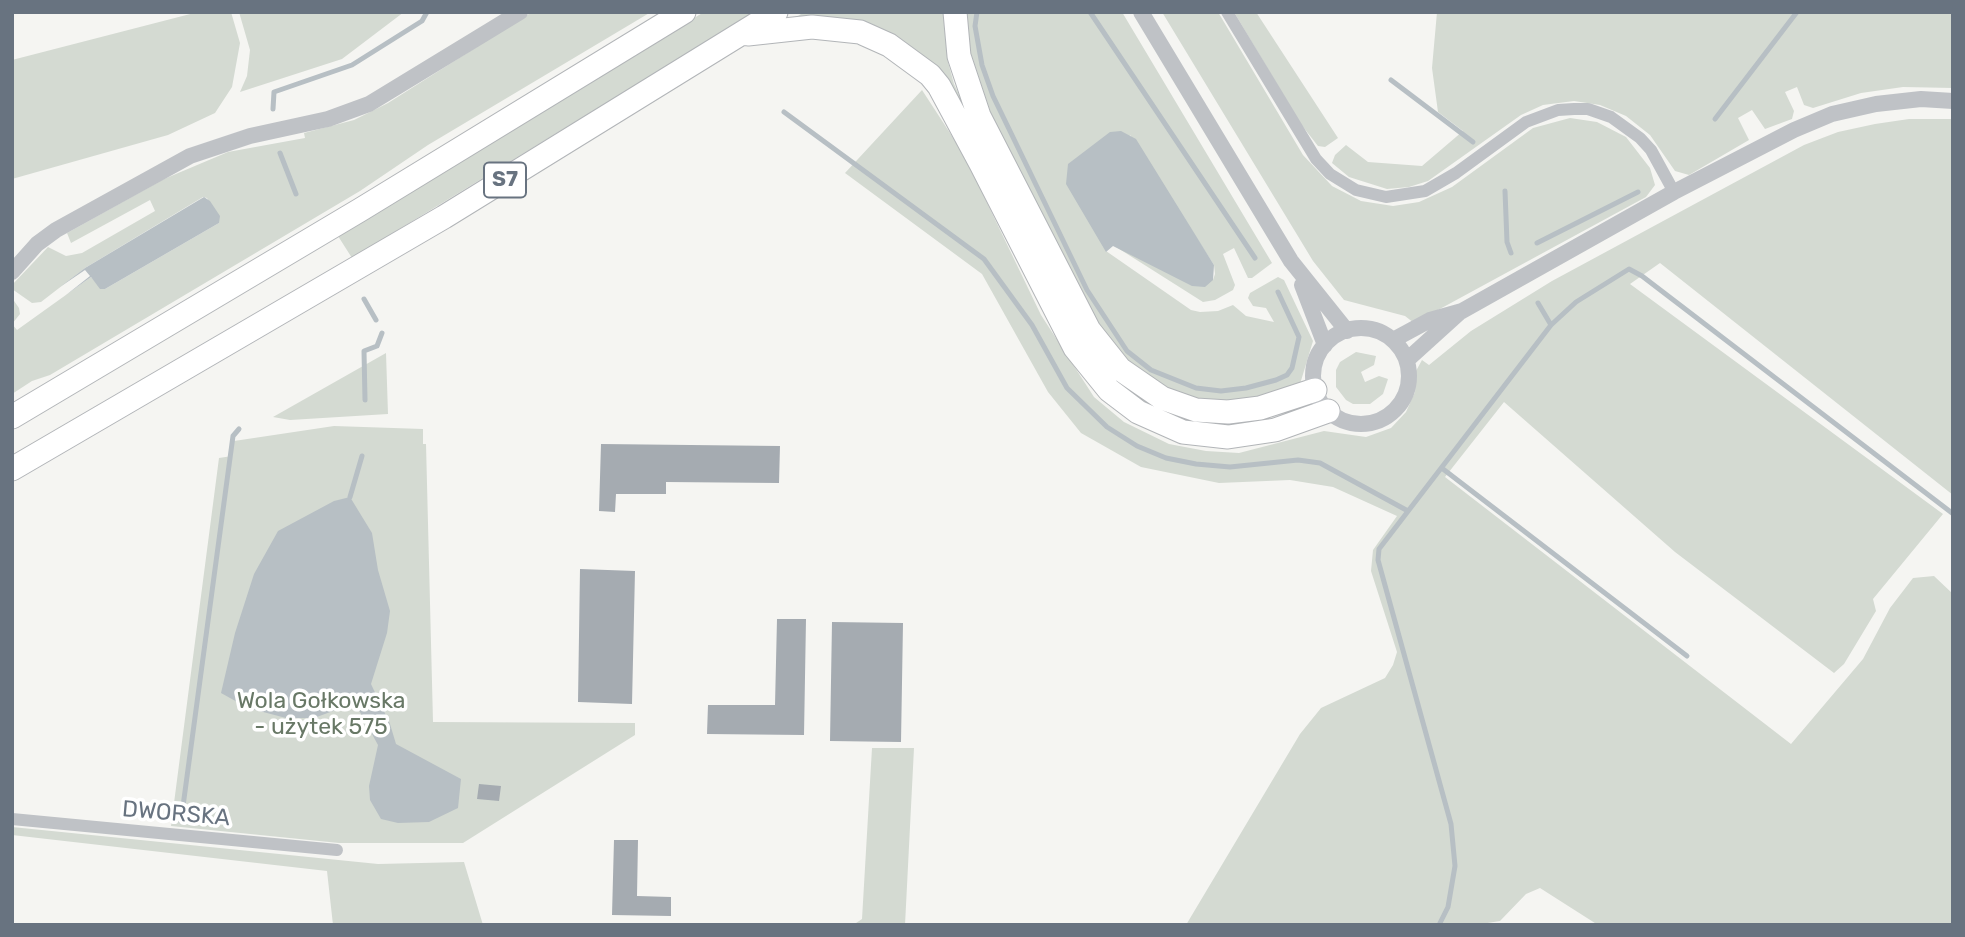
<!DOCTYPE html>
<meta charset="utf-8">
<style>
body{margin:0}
#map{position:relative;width:1965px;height:937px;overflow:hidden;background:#f5f5f2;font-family:Rubik,sans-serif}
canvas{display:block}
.frame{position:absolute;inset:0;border:14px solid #687380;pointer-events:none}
</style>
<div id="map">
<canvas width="1965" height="937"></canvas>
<div class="frame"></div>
</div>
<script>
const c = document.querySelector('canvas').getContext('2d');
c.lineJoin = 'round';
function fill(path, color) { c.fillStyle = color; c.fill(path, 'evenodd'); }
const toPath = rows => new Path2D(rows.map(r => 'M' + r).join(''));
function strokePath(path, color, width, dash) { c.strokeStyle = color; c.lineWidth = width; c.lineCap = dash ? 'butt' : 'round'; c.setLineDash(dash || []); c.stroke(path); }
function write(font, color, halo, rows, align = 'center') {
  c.font = font + ' Rubik,sans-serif'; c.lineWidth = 7; c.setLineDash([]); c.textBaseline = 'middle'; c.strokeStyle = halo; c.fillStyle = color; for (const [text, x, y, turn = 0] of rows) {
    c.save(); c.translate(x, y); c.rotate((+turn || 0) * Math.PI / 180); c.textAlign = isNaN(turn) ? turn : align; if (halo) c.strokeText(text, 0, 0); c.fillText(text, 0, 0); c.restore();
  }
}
fill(toPath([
 [198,12,231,12,240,43,232,87,215,113,168,135,12,179,12,60],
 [239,12,404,12,342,59,240,92,247,76,250,50],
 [532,12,651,12,428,145,360,191,50,375,32,381,12,394,12,298,19,308,20,314,12,324,17,330,91,277,102,289,105,289,219,223,207,198,203,197,85,268,41,302,32,303,12,289,12,285,48,247,66,256,82,253,155,211,150,200,71,243,67,233,164,179,228,152,305,138,304,133,354,120,388,103],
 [704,12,755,12,352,258,338,236],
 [804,12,944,12,948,62,954,84,980,139,922,58,789,22],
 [967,12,1122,12,1272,263,1252,278,1248,278,1234,248,1223,254,1235,285,1233,290,1215,300,1203,302,1113,245,1213,280,1215,274,1214,265,1130,135,1106,251,1191,310,1200,312,1218,311,1233,305,1246,316,1274,322,1266,308,1253,306,1248,298,1250,293,1278,277,1284,280,1313,341,1300,384,1276,398,1199,402,1149,384,1097,328,972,77],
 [1162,12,1218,12,1303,155,1332,186,1361,201,1393,206,1419,202,1452,187,1533,128,1570,118,1597,122,1626,137,1650,168,1655,185,1646,197,1414,323,1405,316,1344,300,1313,261],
 [1234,12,1256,12,1338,138,1325,147,1318,146,1300,123],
 [1437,12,1953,12,1953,88,1903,87,1861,93,1813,108,1804,105,1797,87,1785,92,1794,111,1792,119,1765,129,1752,110,1738,118,1749,140,1689,175,1675,171,1650,135,1626,116,1600,105,1574,101,1543,105,1521,115,1428,181,1409,187,1387,189,1349,177,1332,163,1335,155,1346,145,1368,162,1422,166,1463,131,1438,112,1432,68],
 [922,90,963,153,1041,315,1094,397,1124,422,1169,444,1206,451,1239,453,1324,431,1366,437,1391,428,1406,412,1415,392,1416,371,1422,360,1429,365,1471,331,1552,281,1804,145,1838,132,1875,124,1909,119,1953,119,1953,495,1660,263,1630,284,1943,514,1873,599,1876,611,1844,664,1834,673,1675,552,1504,402,1445,477,1791,744,1863,659,1890,608,1913,578,1934,576,1953,594,1953,925,1598,925,1540,888,1526,894,1500,921,1475,925,1186,925,1300,734,1321,708,1385,678,1393,665,1397,652,1371,571,1373,550,1397,516,1333,487,1290,480,1219,483,1141,467,1081,433,1048,392,982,274,845,173],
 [1356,352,1376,356,1374,365,1361,372,1365,382,1379,376,1388,379,1383,394,1370,404,1353,404,1346,400,1336,387,1336,370,1340,362],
 [386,353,388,414,290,420,273,417],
 [334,426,423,429,423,444,426,444,433,722,635,723,635,735,463,843,339,843,171,826,219,458,232,456,234,441],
 [872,748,914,748,905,925,853,925,862,919],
 [12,827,378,864,464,862,483,925,333,925,327,871,12,835]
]), '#d4dad2');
fill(toPath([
 [1121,131,1136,139,1214,265,1213,280,1205,287,1192,286,1113,246,1106,252,1066,184,1068,164,1110,132],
 [204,197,210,201,220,216,219,223,105,289,100,289,91,277,66,295,90,276,85,270,60,287,85,268],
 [350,497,372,533,378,570,390,611,387,633,371,684,390,724,396,744,461,779,458,808,429,822,398,823,381,819,370,800,369,786,378,745,355,703,314,718,286,718,248,708,221,693,235,633,254,574,278,531,334,501]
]), '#b7bfc4');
strokePath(toPath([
 [977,12,975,26,982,65,993,96,1087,290,1127,351,1151,370,1196,388,1221,391,1246,388,1276,380,1287,375,1292,368,1299,337,1278,292],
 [1090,12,1255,258],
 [1391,80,1473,142],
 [273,109,274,92,352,65,422,21,427,12],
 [784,112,984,259,1032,325,1067,388,1107,427,1137,446,1166,458,1196,464,1230,467,1298,460,1320,463,1408,511],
 [1715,119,1797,12],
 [280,153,296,194],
 [1505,191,1507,242,1511,253],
 [1537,243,1638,192],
 [364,299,376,320],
 [1538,303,1551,325],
 [365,400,364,351,377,346,382,333],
 [1443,469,1687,656],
 [350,497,362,456],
 [181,821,233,436,239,429],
 [1439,925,1448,907,1455,866,1451,824,1378,560,1379,549,1551,325,1576,302,1629,269,1642,276,1952,513]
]), '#b7bfc4', 5);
fill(toPath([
 [601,444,780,446,779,483,666,482,666,494,616,494,615,512,599,511],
 [580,569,635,571,632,704,578,702],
 [777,619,806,619,804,735,707,734,708,705,775,705],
 [832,622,903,623,901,742,830,741],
 [479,784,501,786,499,801,477,799],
 [614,840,638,840,637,896,671,897,671,916,612,915]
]), '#a5abb1');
const motorway = toPath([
 [955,12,959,56,979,116,1089,330,1120,369,1162,398,1196,410,1228,412,1260,408,1315,390],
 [748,34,812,27,860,32,889,45,930,75,939,86,981,164,1075,348,1109,390,1138,412,1183,432,1228,437,1275,430,1328,411],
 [12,417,360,210,684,12],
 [12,469,444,217,776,12]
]);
strokePath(motorway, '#b2b5b8', 25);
strokePath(toPath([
 [1227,12,1316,159,1330,174,1356,190,1386,197,1425,191,1456,173,1526,122,1558,110,1574,109,1588,109,1611,117,1640,138,1651,150,1674,192],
 [12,819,337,850]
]), '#bfc2c6', 12);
strokePath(toPath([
 [1141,12,1291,261,1347,331],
 [12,272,37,244,56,230,190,156,250,136,328,119,369,104,520,12],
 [1302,285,1325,345],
 '1313 376a48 48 0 1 1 96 0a48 48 0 1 1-96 0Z',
 [1393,340,1430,320,1462,311,1674,192,1794,130,1832,114,1876,104,1921,99,1953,101],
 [1407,360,1460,312]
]), '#bfc2c6', 16);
strokePath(motorway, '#fff', 23);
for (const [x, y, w] of [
 [505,180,42]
]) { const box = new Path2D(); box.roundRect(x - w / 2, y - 17.5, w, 35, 5); c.fillStyle = '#fff'; c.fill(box); strokePath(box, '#687380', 2); }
write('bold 21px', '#687380', null, [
 ["S7",505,180]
]);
write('23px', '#687866', '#fff', [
 ["Wola Gołkowska",321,701],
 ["- użytek 575",321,727]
]);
write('23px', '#687380', '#fff', [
 ["DWORSKA",176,814,5]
]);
</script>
